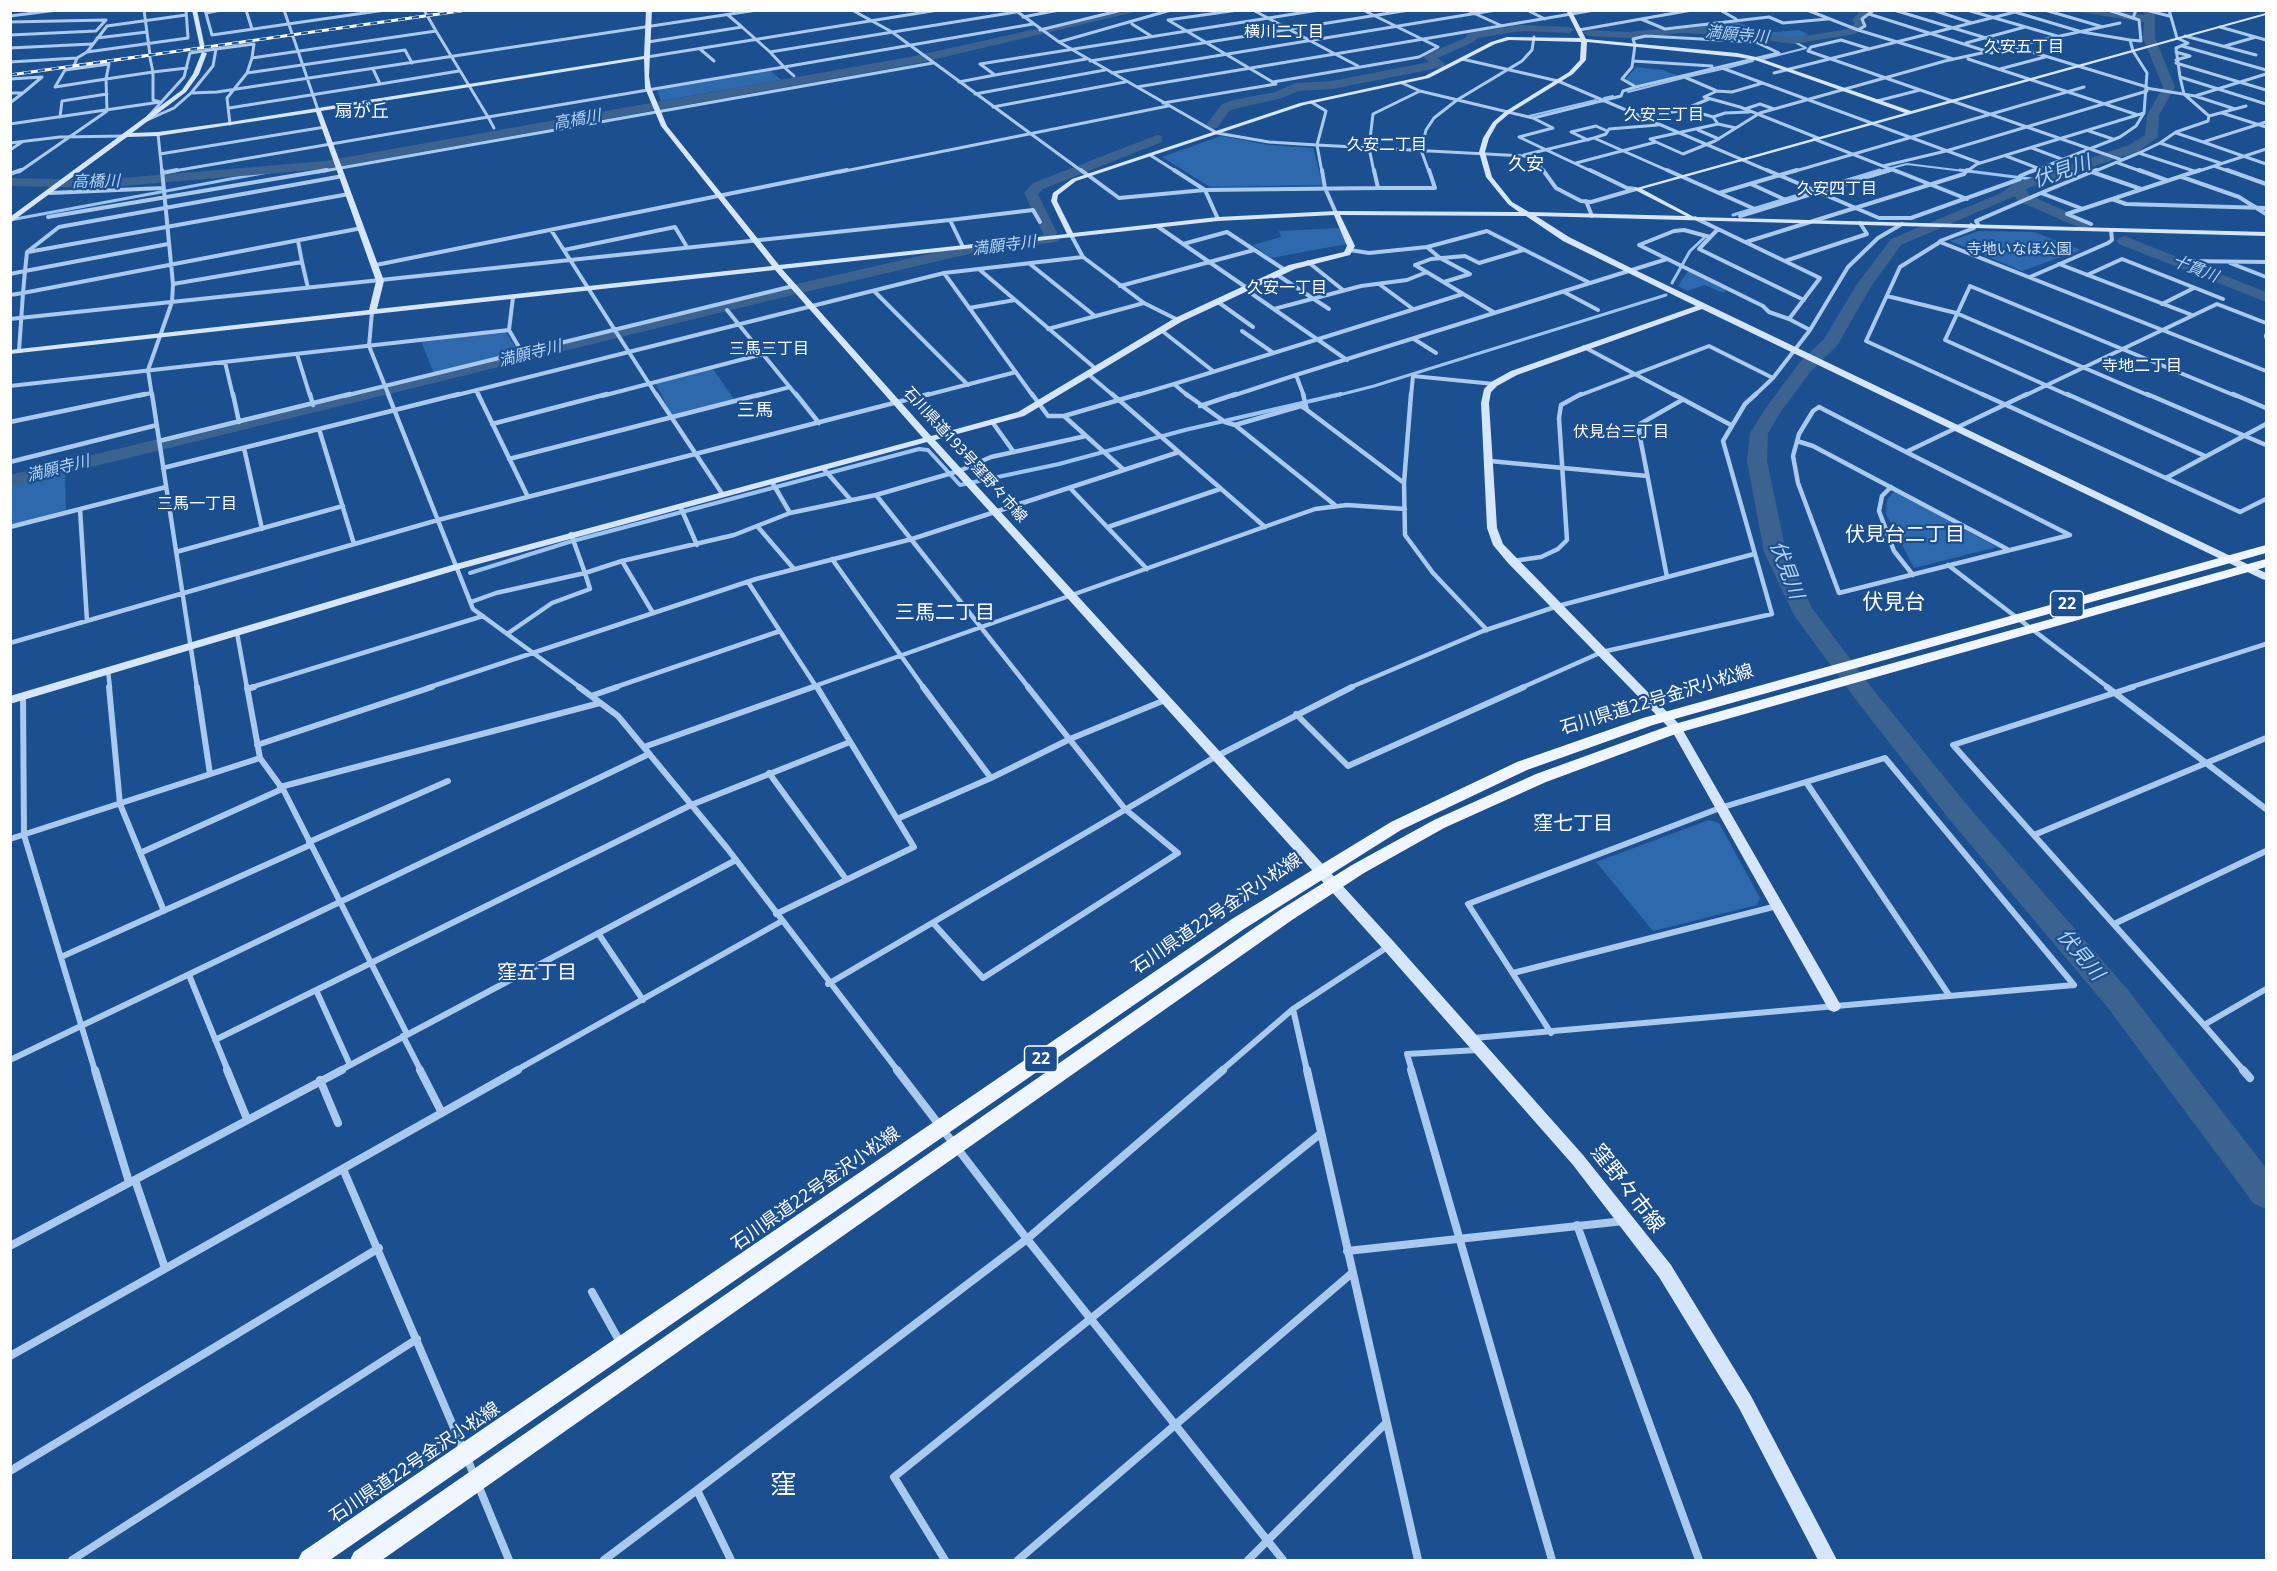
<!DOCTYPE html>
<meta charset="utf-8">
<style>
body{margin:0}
#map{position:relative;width:2277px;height:1571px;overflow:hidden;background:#1b4f8f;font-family:"Noto Sans",sans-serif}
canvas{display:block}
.frame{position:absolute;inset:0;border:12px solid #fff;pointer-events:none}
</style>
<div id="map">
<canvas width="2277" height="1571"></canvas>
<div class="frame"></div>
</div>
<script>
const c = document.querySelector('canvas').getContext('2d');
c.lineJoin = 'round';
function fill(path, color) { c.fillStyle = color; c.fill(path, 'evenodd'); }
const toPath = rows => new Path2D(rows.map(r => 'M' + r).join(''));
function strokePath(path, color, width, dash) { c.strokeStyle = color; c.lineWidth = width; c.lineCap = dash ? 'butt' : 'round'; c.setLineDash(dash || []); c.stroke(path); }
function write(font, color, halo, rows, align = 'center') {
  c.font = font + ' "Noto Sans","Noto Sans JP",sans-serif'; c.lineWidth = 4.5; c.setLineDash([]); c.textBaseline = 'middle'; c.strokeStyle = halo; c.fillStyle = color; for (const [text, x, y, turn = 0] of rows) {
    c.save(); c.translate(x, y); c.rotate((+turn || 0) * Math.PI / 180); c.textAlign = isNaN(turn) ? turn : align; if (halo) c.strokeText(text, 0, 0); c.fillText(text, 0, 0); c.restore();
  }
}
fill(toPath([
 [1734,21,1765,33,1799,30,1809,35,1784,40,1736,32,1684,29],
 [1636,67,1663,70,1678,76,1636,86,1625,80],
 [769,69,781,80,661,101,657,89],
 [1221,136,1268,145,1313,148,1323,185,1210,187,1162,157],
 [1339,228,1347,244,1271,258,1253,245,1281,237,1279,231],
 [1979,231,2034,232,2081,250,2022,271,1950,241],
 [1688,271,1727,290,1723,293,1705,285,1687,291,1678,286],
 [505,331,519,353,434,374,421,341],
 [713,369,734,399,672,416,656,384],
 [65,470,66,510,11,525,11,483],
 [1894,491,1997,547,1914,568,1886,514,1887,500],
 [1709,820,1719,823,1760,898,1757,905,1653,931,1596,862]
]), '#2e69ad');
strokePath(toPath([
 [1763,59,1806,48,1793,41],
 [1727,68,1753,61],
 [1687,77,1722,69],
 [1628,92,1683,78],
 [1604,98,1613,96],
 [1529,116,1596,100],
 [271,172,287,169],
 [1876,172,1907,164,1972,172]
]), '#9cc4f0', 2);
strokePath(toPath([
 [1960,170,2039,180],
 [1733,215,1880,170],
 [10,220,279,170],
 [1672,283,1690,251,1705,237],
 [1335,396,1374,386,1666,295]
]), '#9cc4f0', 3);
strokePath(toPath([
 [470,573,569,542,919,449,928,450,960,485,1059,464,1185,430,1341,394]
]), '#9cc4f0', 4);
fill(toPath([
 [1121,10,1143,10,915,64,325,169,98,188,10,186,10,178,98,180,325,161,915,56,1121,10],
 [1861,10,1873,10,1863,20,1867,25,1865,27,1855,34,1793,44,1736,36,1684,33,1627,38,1589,36,1583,33,1589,30,1627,32,1684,27,1736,30,1793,38,1848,29,1855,24,1852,20,1861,10],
 [2065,10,2102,10,2144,15,2145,10,2155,10,2155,38,2175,87,2159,115,2158,137,2139,151,2026,189,2029,195,2088,221,2090,224,2088,227,2078,227,2018,201,2015,196,1901,245,1872,285,1837,346,1811,371,1782,410,1768,433,1767,461,1786,552,1812,608,1872,688,1967,805,2128,990,2266,1168,2266,1209,2254,1204,2108,1008,1949,819,1856,700,1794,615,1764,552,1747,461,1750,433,1765,409,1799,363,1824,339,1857,284,1891,239,2001,193,2013,184,2129,145,2145,135,2147,115,2163,87,2143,38,2144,22,2065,10],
 [1522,25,1569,27,1575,30,1569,33,1522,31,1477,38,1474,42,1438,58,1445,64,1443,67,1332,89,1298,91,1282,98,1230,110,1217,128,1212,129,1206,125,1222,104,1233,100,1275,92,1296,83,1332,81,1429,62,1423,57,1425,55,1465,38,1468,33,1522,25],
 [1157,135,1162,136,1162,142,1043,189,1038,194,1057,233,1056,235,1060,239,1057,242,973,253,784,297,10,487,10,475,784,287,972,244,1044,235,1024,193,1033,183,1157,135],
 [2124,236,2266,292,2266,302,2119,244,2116,241,2124,236]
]), '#3c6290');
strokePath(toPath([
 [205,10,212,35,385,10],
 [246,10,252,29],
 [284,10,318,110],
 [424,10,436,31],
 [852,10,892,32,1083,172],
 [1015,10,1059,42,1137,87],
 [1253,10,1335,54,1137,87,1217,133,1269,142,1317,145,1322,172],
 [1467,10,1502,26],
 [1527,10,1545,19],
 [1720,10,1736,19],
 [1807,10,1858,30,1953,59],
 [1894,10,2147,87],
 [1933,10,1972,23],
 [1967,10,2057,36],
 [2045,10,2103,27],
 [2108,10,2133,18],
 [2146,10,2169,16],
 [2169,10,2177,38,2188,43,2176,48,2180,77,2266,104],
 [206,13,221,10],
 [1869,14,1992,53],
 [10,16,57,10],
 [1023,17,1059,10],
 [1641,19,1665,29,1769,17,1783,23,1828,19],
 [10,22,106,20,96,31,10,35],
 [1132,24,1151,36],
 [742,27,770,52],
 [2220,27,2266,40],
 [1040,30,1122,10],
 [1579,30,1692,10],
 [1858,30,1865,26,1862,19,1874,10],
 [1646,36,1756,42,1779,53,1636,87,1622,79,1632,67,1635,45,1633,39,1646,36],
 [2185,36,2256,55],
 [97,38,147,32],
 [2130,40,2141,41,2139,20,2133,18,2136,10],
 [648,42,742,27,728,15],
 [1059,42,1171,10],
 [1966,43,2025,27],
 [2182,46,2266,70],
 [2225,46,2256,37],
 [10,48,92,44],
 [700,49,714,61],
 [1870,49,1841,40,1811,47,1808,51,2122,160],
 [87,52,188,38,186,10],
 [2176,52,2190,56,2176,60],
 [1335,54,1595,10],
 [1335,54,1358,66],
 [647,57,938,10],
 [77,58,87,52,107,26,186,15],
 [1462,59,1558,81,1771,172],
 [1968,59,2138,115],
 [1090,61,1409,10],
 [1633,61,1712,66],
 [10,62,77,58,74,66,150,55,144,10],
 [2176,63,2266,90],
 [109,64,106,79,55,87,65,70,109,64],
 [784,67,1033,24],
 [784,67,794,76],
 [1722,68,1980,163],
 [2000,69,2045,57],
 [247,73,405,50,412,63],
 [1112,73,1496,10],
 [1774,73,2015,12,2082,32,2130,40,2133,51,2147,73,2144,113,1977,164,1966,172],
 [995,75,1086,59],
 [1682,76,1717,91,1732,92,1763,83],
 [10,79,42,77,23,93,10,93],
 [959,82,995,75,980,64,1319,10],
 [1273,82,1419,57,1438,47,1363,10],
 [380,84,459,71],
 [2146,88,2195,96,2266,74],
 [1420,91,1533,118,1553,128,1519,137,1593,172],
 [1717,91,1704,97,1740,107,1818,138],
 [975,94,1105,70],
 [2195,96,2235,109,2209,116],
 [1877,101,1920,90],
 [1311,102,1326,111,1317,145,1524,156,1537,162,1544,172],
 [10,103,23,93],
 [1163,103,1276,84,1168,20,1238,10],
 [993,107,1125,82],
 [229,108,380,84,373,69],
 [1686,109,1713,117],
 [1745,109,1760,104,1774,109],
 [2235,109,2246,106],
 [2222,113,2266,127],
 [1641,116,1680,111,1709,99],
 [60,117,62,101,107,94],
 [147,118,184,77,190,53,216,49,213,66,191,93,217,92,757,10],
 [1533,118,1621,96,1623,91,1636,87],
 [145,121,174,108,191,93],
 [2266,122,2203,142,2266,164],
 [10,124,160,102,153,100,153,72,187,68],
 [230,124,227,98,247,73,252,58],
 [1718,124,1713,117,1725,113,1749,112],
 [494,128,488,117,784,67,770,52,1016,12],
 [1698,130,1719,139],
 [2089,131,2113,139],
 [2176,133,2203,142],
 [158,134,162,172],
 [1594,138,1606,134,1609,129,1658,125],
 [1814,139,1898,172],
 [1588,140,1571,132,1596,126,1607,131],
 [1656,142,1683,154,1715,141,1760,113,1945,61,2120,23],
 [10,143,60,137,126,136],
 [2160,143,2176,132,2208,121,2209,116,2184,94,2180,77],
 [2032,148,2064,160],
 [10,150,22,142],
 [160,154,325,127],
 [1150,155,1177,172],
 [1524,155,1594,138,1671,172],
 [2006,156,2040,169],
 [1576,163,1656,142,1650,139,1718,124,1736,128],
 [2118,163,2143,172],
 [1883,166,1946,151,2147,91],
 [2214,166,2231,172],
 [2194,171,2139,153,2160,143,2220,163],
 [19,172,107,111,106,79,153,72,150,58],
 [168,172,488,117,436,31,252,58,254,44,216,49],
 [318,172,933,63],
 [840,172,1168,106],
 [1374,172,1369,148,1373,114,1420,91,1402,83],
 [1429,172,1421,150,1426,130,1434,118,1457,100,1522,61,1532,50,1534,37],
 [1792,172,2084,87],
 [1885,172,1891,170],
 [2031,172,2120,137,2136,126,2144,113],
 [2093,172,2139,153],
 [2196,172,2266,149]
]), '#a9c9ee', 3);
strokePath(toPath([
 [1081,170,1119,198,1205,190,1378,188,1374,170],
 [1174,170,1205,190,1218,219],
 [1322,170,1325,188,1336,213],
 [1543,170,1556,188,1581,201,1591,202,1636,189,1627,188,1590,170],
 [1667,170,1757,210],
 [1767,170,1879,218,1911,218,2020,179,2020,176,2034,170],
 [1894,170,1967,199],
 [2139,170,2166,180],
 [2227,170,2266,184],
 [2092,172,2141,189],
 [162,173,177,170],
 [10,174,21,170],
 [2182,177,2239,197,2266,214],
 [1751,184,1788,201],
 [1378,188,1435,188,1429,170],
 [50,193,163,188],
 [1719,193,1797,170],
 [2112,199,2126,204,2266,208],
 [1586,201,1592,216],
 [2083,209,2041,193,2096,170],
 [1740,216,1890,170],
 [48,217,327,170],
 [1695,218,1820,278,1789,319,1810,330,1773,378,1754,396],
 [950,220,1033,210,1040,222],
 [2091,224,2067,214,2200,170],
 [1157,226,1247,288],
 [1979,226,1976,221,2041,193],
 [1718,229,1699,249,1804,300],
 [551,230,657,396],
 [1071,235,1083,257,1144,303,1178,320],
 [1710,237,1684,230,1674,231,1639,245,1763,306,1769,312,1789,319],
 [298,241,302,262],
 [1940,241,1974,228,1971,225],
 [1746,242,1964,174,1967,170],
 [168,244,25,271,27,252,59,227,343,176],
 [1183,244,1227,232,1285,270],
 [1427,247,1440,258,1470,274,1444,282],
 [564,250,675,227,687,247],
 [1350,250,1369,253,1427,247,1487,231,1590,283],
 [28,252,349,194],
 [1785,261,1867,234,1860,223],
 [2186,261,2266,262],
 [1308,262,1343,290],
 [2230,263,2266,277],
 [1030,264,1095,316],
 [2059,264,2192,315],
 [376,265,847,170],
 [1415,265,1431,259,1465,256,1479,263,1523,250],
 [1415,265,1495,313],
 [980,270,1096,369],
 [944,273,1033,396],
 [10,274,25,271,23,293,362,228],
 [1276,274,1329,309],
 [2087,275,2122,259,2223,299],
 [2030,277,2108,243,2112,240,2111,230],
 [173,284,302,262,308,288],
 [1379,284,1413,309],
 [1120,286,1254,250],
 [1245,289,1347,360],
 [874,291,968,385],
 [1564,292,1598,310],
 [10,295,23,293,19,351],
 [1887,296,1956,313,2150,396],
 [513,297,509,330,523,354],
 [1218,302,1253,327],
 [2162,304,2194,288],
 [969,308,1015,300],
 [1274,309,1361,286,1407,280,1427,272],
 [727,310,797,396],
 [372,312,369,346,389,396],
 [10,319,950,220,963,247],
 [1048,329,1144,303],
 [1161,330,1213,371],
 [1810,330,1848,267,1878,238,1902,224],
 [1242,331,1272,352],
 [2266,335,2266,337],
 [1414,339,1436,353],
 [1584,347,1676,396],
 [297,354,310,396],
 [225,362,233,396],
 [1088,374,1114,396],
 [1296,375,1667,259],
 [1174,384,1463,294],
 [10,386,509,330],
 [476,390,479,396],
 [138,396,151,393],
 [152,396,148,370,172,302,173,284,162,170],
 [344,396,793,286],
 [453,396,944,273,1083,257],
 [602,396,763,354],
 [756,396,790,387],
 [923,396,1016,372],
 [1134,396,1174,384,1188,396],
 [1232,396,1296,375,1304,396],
 [1411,396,1413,376,1494,384],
 [1578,396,1709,346,1773,378],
 [1986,396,1866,341,1900,267,1940,242,2266,371],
 [2024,396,2217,304,2266,323],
 [2070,396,1945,340,1970,286,2236,396]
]), '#a9c9ee', 4);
strokePath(toPath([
 [152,394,197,688],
 [233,394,239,422],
 [310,394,313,405],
 [388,394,473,609,581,688],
 [478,394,528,497],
 [656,394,723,495],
 [796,394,819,423],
 [1032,394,1048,416,1064,416],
 [1112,394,1119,400,1064,416,1124,470],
 [1139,394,1119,400,1265,527],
 [1186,394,1225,422,1235,425],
 [1303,394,1307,410,1404,483],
 [1411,394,1404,483,1405,535,1433,573,1487,630],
 [1673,394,1731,425],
 [1982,394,2240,512,2266,499],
 [2067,394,2205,456],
 [2147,394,2266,445],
 [2233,394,2266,408],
 [1200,406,1236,394],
 [1819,407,1906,452,2070,535,1839,593,1798,483,1793,456,1799,434,1813,411,1819,407],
 [1307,410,1301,406,1235,425,1335,505],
 [10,422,145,394],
 [993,423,1013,451],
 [492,424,607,394],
 [319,429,354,544],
 [159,441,350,394],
 [1797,441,1813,446,2007,549],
 [244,448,262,529],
 [1906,452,2027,394],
 [509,459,762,394],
 [1490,461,1647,476],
 [10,462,157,425],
 [163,468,459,394],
 [823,468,850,499],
 [2166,478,2266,424],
 [772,482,790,513],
 [1891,487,1882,496,1879,511,1894,551,1913,575],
 [1071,489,1147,569],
 [680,506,697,545],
 [80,509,87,621],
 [10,527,166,487],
 [758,527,794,569],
 [1108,527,1220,489],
 [176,552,343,506],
 [832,559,924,688],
 [622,561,734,535,790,513,876,495],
 [1513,561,1541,557,1558,549,1567,540,1559,418,1561,405,1581,394],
 [1948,565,2109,688],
 [1667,577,1639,432,1640,424,1682,400],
 [748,582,817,688],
 [471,602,496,593,585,573,571,534],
 [237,633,247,688],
 [507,634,552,603,590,589,585,573,622,561,653,613],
 [10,643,438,520,929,394],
 [108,671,110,688],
 [249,688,483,616],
 [427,688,756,579,912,539,1179,452],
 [613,688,780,631],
 [809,688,1315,509,1347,505,1405,509],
 [1029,688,876,495,959,471,991,457,1086,436],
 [1349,688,1483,631,1558,606,1754,554],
 [1521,688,1602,652,1772,614,1723,441,1745,404,1756,394],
 [2128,688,2266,644]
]), '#a9c9ee', 4.5);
strokePath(toPath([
 [109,687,120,804,164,911],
 [197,687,210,774],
 [247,687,260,758,284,791,407,1034],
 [579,687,618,716,727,848,898,1071],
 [923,687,991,778],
 [2107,687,2266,809],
 [2133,687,1953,745,2204,1025],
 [247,689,254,687],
 [23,696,24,835,95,1071],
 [591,696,617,687],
 [1296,714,1348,766,1524,687],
 [257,745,432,687],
 [644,747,813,687],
 [769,773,846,879],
 [1806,782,1949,995],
 [280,787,600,703],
 [897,819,991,778,1070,739,1165,700],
 [2034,835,2266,738],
 [10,839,260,758],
 [309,842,448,781],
 [140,853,282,789],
 [776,914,914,847,817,687],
 [933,923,983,978,1178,853,1125,809,1028,687],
 [2114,924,2266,851],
 [598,933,643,1000],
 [61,957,310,845],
 [1513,973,1777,906],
 [189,975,228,1071],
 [828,984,1215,757,1352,687],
 [316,990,350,1065],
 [1293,1009,1307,1071],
 [1551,1033,1468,904,1720,808,1885,758,2074,985],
 [403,1036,421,1071],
 [1474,1038,2074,985],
 [215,1040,691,805,850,742],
 [10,1060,649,754],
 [339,1071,736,860],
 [515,1071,782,921],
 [1221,1071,1293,1009,1389,946],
 [1412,1071,1407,1054,1478,1050],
 [2244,1071,2204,1025,2266,989]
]), '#a9c9ee', 6);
strokePath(toPath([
 [95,1070,129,1182],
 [227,1070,247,1119],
 [420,1070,442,1113],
 [897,1070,1027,1239,1283,1560],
 [1307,1070,1418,1560],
 [1411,1070,1552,1560],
 [2243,1070,2250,1078],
 [320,1080,338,1123],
 [343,1169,463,1449],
 [135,1180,165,1268],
 [1577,1225,1699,1560],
 [10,1246,342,1070],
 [1347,1251,1624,1221],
 [592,1292,621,1344],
 [10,1356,518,1070],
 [467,1458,509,1560],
 [10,1471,379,1248],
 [72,1560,417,1339],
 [604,1560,697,1490],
 [731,1560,697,1490,1027,1239,1223,1070],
 [945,1560,894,1477,1320,1134],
 [1018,1560,1352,1273],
 [1248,1560,1386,1423]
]), '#a9c9ee', 8);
fill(toPath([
 [192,10,197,10,205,48,200,47,192,10],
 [646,10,652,10,649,76,651,88,667,126,779,265,1067,234,1051,201,1053,193,1072,179,1300,103,1425,76,1491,42,1507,37,1580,38,1566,10,1571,10,1586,39,1737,53,1756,57,1911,111,2266,13,2266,15,1642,189,1694,217,2266,232,2266,236,1536,216,1569,237,1633,269,2266,573,2266,580,2262,579,1702,309,1517,375,1497,386,1491,392,1489,403,1497,528,1503,544,1680,725,1839,1002,1841,1006,1839,1010,1834,1012,1829,1010,1672,731,1508,563,1493,545,1487,528,1481,403,1484,389,1491,382,1511,371,1696,306,1563,241,1526,216,1340,215,1355,246,1350,255,1295,269,1181,322,1024,416,935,440,1394,942,1583,1155,1671,1265,1751,1396,1837,1560,1818,1560,1739,1408,1659,1277,1573,1165,1384,950,927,442,460,569,10,704,10,696,452,565,923,438,775,270,10,354,10,350,369,310,376,281,316,112,158,136,127,137,10,223,10,217,182,90,193,74,202,52,207,53,199,74,186,92,132,133,158,132,230,122,644,56,646,10],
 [1509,40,1581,42,1580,60,1569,72,1506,111,1493,122,1483,138,1479,152,1486,177,1508,204,1519,212,1336,211,1218,217,1073,233,1057,201,1058,195,1076,181,1304,105,1429,78,1495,44,1509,40],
 [1587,42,1737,57,1755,60,1905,113,1633,189,1686,216,1529,212,1512,202,1492,177,1485,152,1489,138,1497,124,1510,113,1573,74,1586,60,1587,42],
 [644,59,645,88,661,126,772,266,377,309,384,281,321,111,644,59],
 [1334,215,1347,246,1344,252,1289,265,1175,318,1018,412,931,436,782,269,1218,221,1334,215]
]), '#d6e6fa');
fill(toPath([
 [2266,545,2266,553,1653,725,1527,770,1401,830,1244,929,330,1560,298,1560,302,1552,1232,919,1391,822,1517,762,1643,718,2266,545],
 [2266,559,2266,567,1681,732,1546,782,1444,828,1364,873,1292,920,382,1560,350,1560,354,1552,1280,910,1352,865,1434,820,1536,774,1671,725,2266,559]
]), '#f0f6ff');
const rail = toPath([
 [10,75,467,10]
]);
strokePath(rail, '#fff', 3);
strokePath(rail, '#1b4f8f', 2, [7]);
write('15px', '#cfe3fa', '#1b4f8f', [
 ["寺地いなほ公園",2019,250]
]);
write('15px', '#fff', '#1b4f8f', [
 ["石川県道193号窪野々市線",965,455,48]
]);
write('16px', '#fff', '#1b4f8f', [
 ["横川二丁目",1284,32],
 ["久安五丁目",2024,47],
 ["久安三丁目",1664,115],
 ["久安二丁目",1387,145],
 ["久安四丁目",1837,189],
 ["久安一丁目",1287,288],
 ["三馬三丁目",769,349],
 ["寺地二丁目",2142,366],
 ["伏見台三丁目",1621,432],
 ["三馬一丁目",197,504]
]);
write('italic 16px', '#b5d3f5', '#1b4f8f', [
 ["満願寺川",1737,35,5],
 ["高橋川",577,120,-10],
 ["高橋川",96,182,-1],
 ["満願寺川",1004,246,-7],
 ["十貫川",2195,269,21],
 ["満願寺川",530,354,-14],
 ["満願寺川",58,469,-14]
]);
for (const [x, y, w] of [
 [2067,604,33],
 [1041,1059,33]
]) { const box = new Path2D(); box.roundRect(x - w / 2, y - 13, w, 26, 4.5); c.fillStyle = '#1b4f8f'; c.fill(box); strokePath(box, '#fff', 1.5); }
write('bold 16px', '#fff', null, [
 ["22",2067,604],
 ["22",1041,1059]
]);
write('18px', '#fff', '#1b4f8f', [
 ["扇が丘",362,112],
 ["久安",1526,165],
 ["三馬",755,411]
]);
write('18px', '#fff', '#1b4f8f', [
 ["石川県道22号金沢小松線",1657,700,-17],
 ["石川県道22号金沢小松線",1217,914,-34],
 ["石川県道22号金沢小松線",816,1189,-35],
 ["石川県道22号金沢小松線",415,1463,-34]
]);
write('italic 20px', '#b5d3f5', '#1b4f8f', [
 ["伏見川",2062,172,-19],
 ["伏見川",1786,570,69],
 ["伏見川",2080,955,50]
]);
write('20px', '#fff', '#1b4f8f', [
 ["伏見台二丁目",1905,535],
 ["三馬二丁目",945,613],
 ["窪七丁目",1573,824],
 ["窪五丁目",537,973]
]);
write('21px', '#fff', '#1b4f8f', [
 ["伏見台",1894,603]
]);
write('21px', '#fff', '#1b4f8f', [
 ["窪野々市線",1627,1189,52]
]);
write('26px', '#fff', '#1b4f8f', [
 ["窪",783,1486]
]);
</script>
